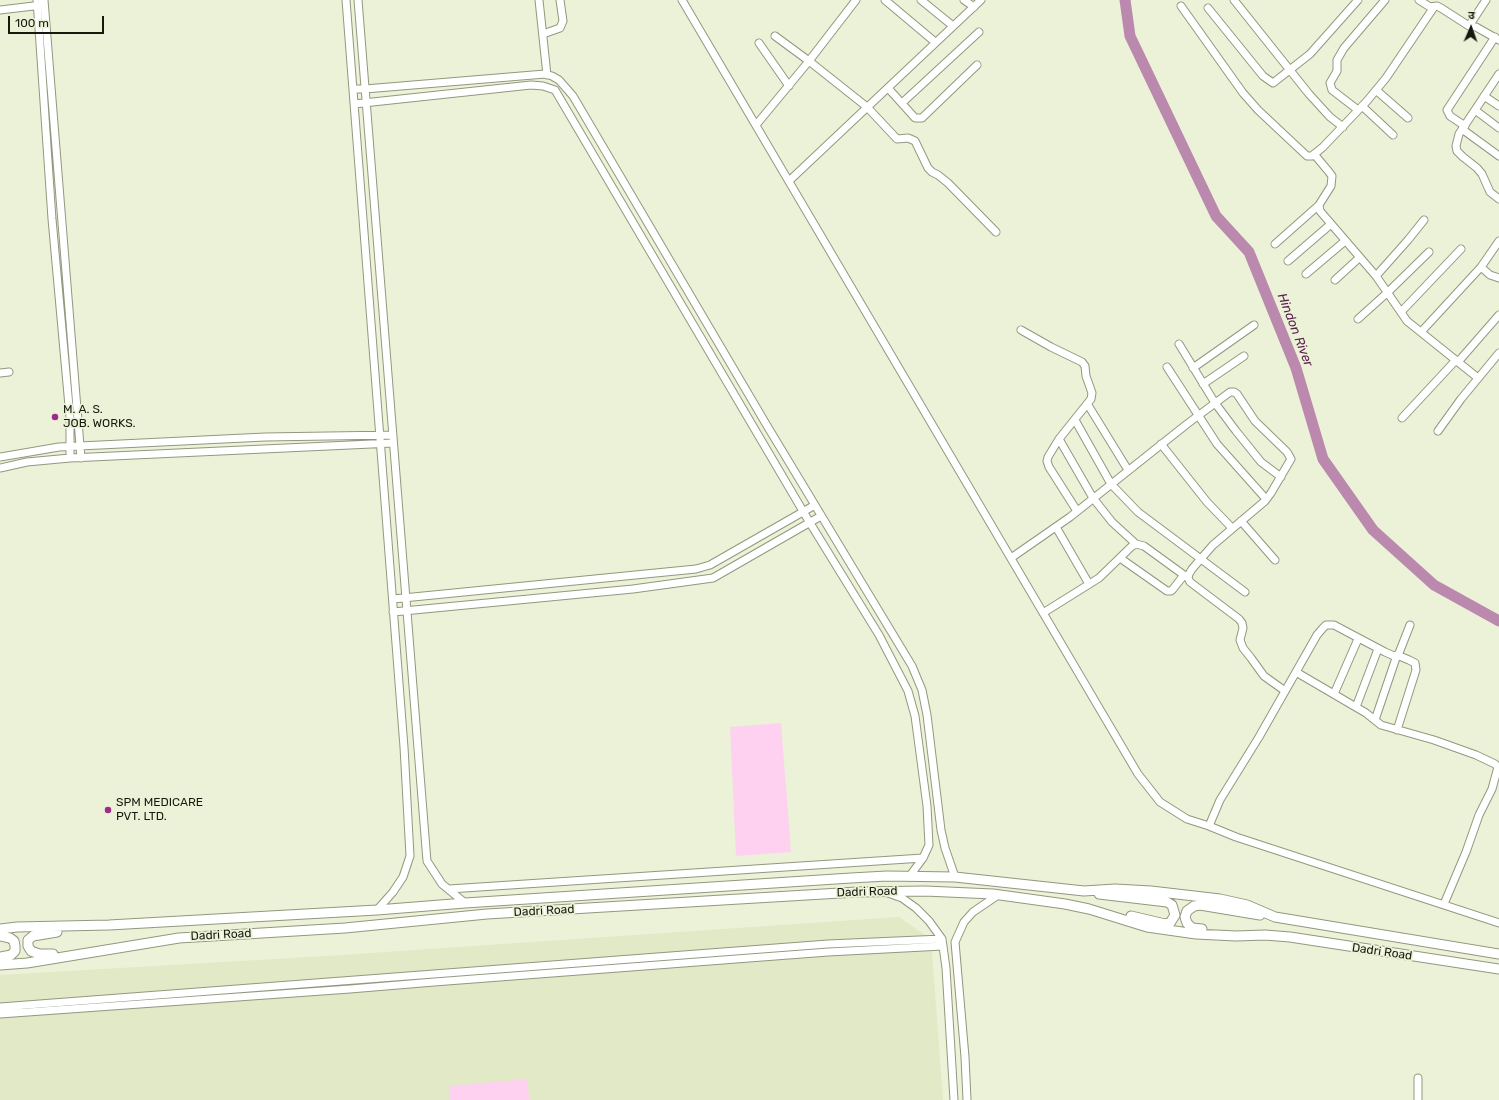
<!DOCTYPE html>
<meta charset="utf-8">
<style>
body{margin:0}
#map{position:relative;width:1499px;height:1100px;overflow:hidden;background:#ebf2d7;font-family:Rubik,"Noto Sans Devanagari",sans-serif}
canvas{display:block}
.north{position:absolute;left:1451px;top:8px;width:40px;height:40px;-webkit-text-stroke:3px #ebf2d7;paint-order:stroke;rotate:2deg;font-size:11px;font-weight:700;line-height:16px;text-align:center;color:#17190f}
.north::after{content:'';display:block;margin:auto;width:14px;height:18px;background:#17190f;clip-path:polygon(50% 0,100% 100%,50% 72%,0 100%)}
.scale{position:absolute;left:8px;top:16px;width:96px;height:18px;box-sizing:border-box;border:2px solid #17190f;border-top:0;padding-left:5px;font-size:12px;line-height:14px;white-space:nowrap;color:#17190f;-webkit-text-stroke:3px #ebf2d7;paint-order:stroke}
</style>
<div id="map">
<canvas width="1499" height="1100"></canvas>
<div class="north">उ</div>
<div class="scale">100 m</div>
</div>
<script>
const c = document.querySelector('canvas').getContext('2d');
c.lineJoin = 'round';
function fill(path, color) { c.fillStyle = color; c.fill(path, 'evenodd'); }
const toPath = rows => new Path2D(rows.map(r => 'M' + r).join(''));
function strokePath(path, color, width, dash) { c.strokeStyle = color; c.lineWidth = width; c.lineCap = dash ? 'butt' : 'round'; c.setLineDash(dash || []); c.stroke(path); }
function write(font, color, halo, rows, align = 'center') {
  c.font = font + ' Rubik,sans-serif'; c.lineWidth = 3.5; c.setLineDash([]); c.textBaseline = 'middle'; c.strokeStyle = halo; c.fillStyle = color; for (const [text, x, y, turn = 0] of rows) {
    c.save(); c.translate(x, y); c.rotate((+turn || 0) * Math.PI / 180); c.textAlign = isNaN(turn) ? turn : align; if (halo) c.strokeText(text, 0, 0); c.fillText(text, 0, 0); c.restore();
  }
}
fill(toPath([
 [899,917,931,939,943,1100,0,1100,0,975,327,956]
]), '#e1e9c7');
fill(toPath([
 [781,723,791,852,736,856,730,727],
 [528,1079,529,1100,450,1100,449,1086]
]), '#fed1f1');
strokePath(toPath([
 [1125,0,1130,36,1216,216,1249,252,1296,368,1323,459,1373,530,1434,585,1499,621]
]), '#ba89ad', 11);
const minor = toPath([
 [37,0,52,219,70,417,70,458],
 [44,0,81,458],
 [346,0,404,747,410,856,403,877,393,892,377,910],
 [358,0,427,861,442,884,465,903],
 [539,0,547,75],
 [682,0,1138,774,1160,802,1187,819,1209,826,1236,837,1499,923],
 [885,0,935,42],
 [921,0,953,26],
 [964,0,974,7],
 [1234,0,1309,94,1330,117,1343,127],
 [1419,0,1430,7,1437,6,1441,8,1469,26,1476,27,1499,40],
 [1181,6,1243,93,1258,110,1307,156,1312,156,1323,147,1367,101,1386,78,1434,7],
 [1208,8,1263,76,1273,83,1310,54,1358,0],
 [0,10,42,5],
 [1469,26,1486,0],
 [543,34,560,28,563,21,560,0],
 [775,36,809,61,867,107,897,139,908,138,915,141,928,168,932,172,938,175,948,183,996,232],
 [759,43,789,86],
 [1499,74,1459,134,1456,146,1457,151,1463,157,1477,168,1482,174,1490,192,1499,199],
 [888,88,915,118,922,118,977,65],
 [353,89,365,89,545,74,552,76,559,80,573,96,766,424,912,666,922,690,927,715,941,830,945,848,955,877],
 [1376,90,1408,118],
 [1484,96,1499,106],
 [902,103,979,32],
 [354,104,531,85,543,86,555,90,810,523,879,635,908,691,915,716,927,806,929,845,923,858,909,877],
 [1362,106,1393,135],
 [1358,110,1332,90,1330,83,1337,71,1337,60,1344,48,1385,0],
 [1475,110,1499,128],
 [756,125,809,61,856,0],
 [1465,126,1450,116,1447,110,1495,37],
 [1462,129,1499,156],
 [1314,154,1329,172,1332,176,1331,186,1319,205,1320,211,1376,276,1407,321,1478,378],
 [789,181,981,0],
 [1275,244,1319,205],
 [1288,261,1331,224],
 [1481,267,1490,275,1499,278],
 [1306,274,1345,241],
 [1376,276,1408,240,1424,220],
 [1335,280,1359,258],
 [1401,312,1461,249],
 [1358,319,1388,292,1429,252],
 [1021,330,1051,347,1082,362,1085,366,1086,376,1092,393,1091,399,1059,439,1048,457,1047,461,1049,467,1077,511],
 [1421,332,1481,267,1499,241],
 [1179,344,1215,403,1236,431,1261,462,1281,477],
 [1458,362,1499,315],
 [1167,367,1217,444,1266,499],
 [1193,368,1254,325],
 [0,373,9,372],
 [1203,384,1244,356],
 [1088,405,1128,470],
 [1402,418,1456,360],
 [1075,420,1111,484,1138,512,1245,592],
 [1438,431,1461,399,1499,353],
 [1059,439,1093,498,1112,522,1136,544],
 [1161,444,1207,502,1232,528],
 [0,457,59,447,265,437,393,435],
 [0,468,27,462,70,458,393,443],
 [1241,521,1275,560],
 [1056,527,1089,584],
 [1011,558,1070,517,1187,424,1226,395,1230,392,1234,392,1237,394,1255,421,1287,452,1291,459,1271,493,1265,501,1213,545,1192,569,1189,574,1188,578,1190,582,1239,619,1242,623,1243,628,1240,640,1243,648,1251,658,1264,676,1285,691],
 [1120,558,1167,591,1171,591,1173,589,1184,575],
 [393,599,696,569,710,565,815,505],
 [393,612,633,589,713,578,821,516],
 [1043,613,1099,578,1132,546,1136,544,1144,546,1188,578],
 [1296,672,1366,713,1381,725,1434,740,1476,755,1495,764,1498,767,1492,789,1479,815,1466,852,1444,904],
 [1334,694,1358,639],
 [1356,707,1378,649],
 [1375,720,1397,655,1409,660,1415,663,1416,670,1397,730],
 [1209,826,1220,800,1259,737,1317,635,1323,628,1326,625,1334,625,1385,652,1394,656,1397,655,1399,653,1410,625],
 [449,889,923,858],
 [888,893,902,898,916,908,929,921,942,939,946,968,954,1100],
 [0,1007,828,944,942,939],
 [0,1014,350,989,434,982,828,952,943,946],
 [967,1100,965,1057,955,942,964,922,973,912,998,895],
 [1418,1100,1418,1078]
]);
const major = toPath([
 [1099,894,1167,902,1172,905,1175,915,1170,923,1165,924,1131,916],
 [0,929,17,927,109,925,377,910,465,903,851,878,887,876,955,877,1084,891,1115,889,1151,891,1220,899,1247,905,1275,917,1499,954],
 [1202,929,1192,928,1187,923,1185,917,1187,911,1194,906,1200,905,1260,915],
 [0,936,10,938,14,941,15,946,15,951,11,955,0,957],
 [53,954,39,954,31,951,28,946,28,940,33,936,57,932],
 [0,965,27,963,179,938,345,928,487,914,857,892,925,891,993,894,1065,904,1089,909,1147,927,1196,934,1236,936,1265,935,1290,937,1499,969]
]);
strokePath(minor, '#92987f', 9);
strokePath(major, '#92987f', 11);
strokePath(minor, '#fff', 7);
strokePath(major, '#fff', 9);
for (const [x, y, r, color] of [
 [55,417,4,"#9d2b88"],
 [108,810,4,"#9d2b88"]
]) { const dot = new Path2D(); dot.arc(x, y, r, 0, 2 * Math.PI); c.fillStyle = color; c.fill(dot); strokePath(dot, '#ebf2d7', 1.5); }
write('12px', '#17190f', '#ebf2d7', [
 ["M. A. S.",63,410],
 ["JOB. WORKS.",63,424],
 ["SPM MEDICARE",116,803],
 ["PVT. LTD.",116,817]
], 'left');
write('12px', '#17190f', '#ebf2d7', [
 ["Dadri Road",867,892,-2],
 ["Dadri Road",544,911,-3],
 ["Dadri Road",221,935,-3],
 ["Dadri Road",1382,952,8]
]);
write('italic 13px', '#5a1f4e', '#ebf2d7', [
 ["Hindon River",1295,330,69]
]);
</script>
